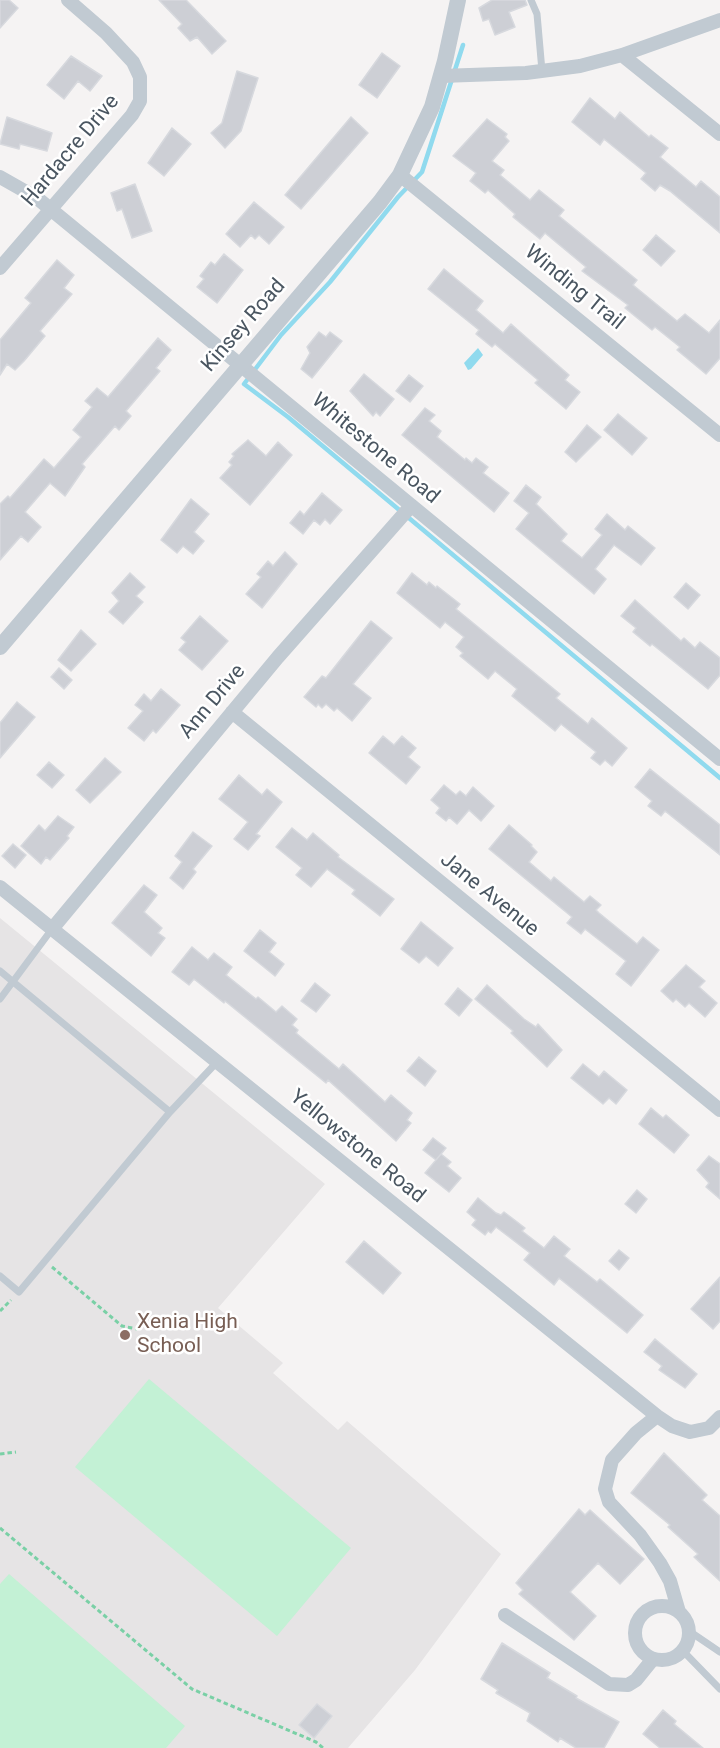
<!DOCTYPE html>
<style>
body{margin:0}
canvas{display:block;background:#f5f3f3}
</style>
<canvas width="720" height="1748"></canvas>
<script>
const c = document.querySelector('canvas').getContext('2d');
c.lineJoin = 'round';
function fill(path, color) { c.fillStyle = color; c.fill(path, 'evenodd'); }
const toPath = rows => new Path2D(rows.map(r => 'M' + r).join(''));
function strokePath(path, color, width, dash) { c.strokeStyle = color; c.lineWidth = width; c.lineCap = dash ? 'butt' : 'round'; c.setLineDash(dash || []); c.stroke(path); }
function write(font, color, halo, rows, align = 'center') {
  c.font = font + ' Roboto,sans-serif'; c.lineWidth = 5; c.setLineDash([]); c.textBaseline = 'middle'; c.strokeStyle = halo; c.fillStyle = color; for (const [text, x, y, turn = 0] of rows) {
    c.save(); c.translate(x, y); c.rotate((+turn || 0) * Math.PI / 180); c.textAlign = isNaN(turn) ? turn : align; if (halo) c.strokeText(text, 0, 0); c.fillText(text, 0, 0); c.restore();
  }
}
fill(toPath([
 [0,918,325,1184,218,1308,283,1363,273,1373,338,1430,347,1421,501,1554,415,1670,348,1748,0,1748]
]), '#e6e4e5');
fill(toPath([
 [149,1379,351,1548,277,1636,75,1467],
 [9,1574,185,1726,166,1748,0,1748,0,1584]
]), '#c3f1d5');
fill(toPath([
 [478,348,483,355,471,369,468,370,464,363]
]), '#90daee');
strokePath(toPath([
 [463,45,422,172,398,197,330,282,281,335,244,384,288,417,720,778]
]), '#90daee', 4.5);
const building = toPath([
 [0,0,9,0,18,8,0,28,0,0],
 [159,0,186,0,226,41,212,54,197,37,190,41,178,28,182,24,159,0],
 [492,0,525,0,527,5,509,12,515,27,495,35,489,19,483,21,479,8,492,0],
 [382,53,400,66,377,98,359,85,382,53],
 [71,56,102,76,90,91,78,81,64,99,47,85,71,56],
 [237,71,258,78,241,131,225,148,211,133,222,123,237,71],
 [590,98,615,119,620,112,649,137,651,135,668,148,660,157,696,187,701,181,720,197,720,233,670,191,660,185,655,191,641,179,646,173,604,139,600,145,572,122,590,98],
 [7,117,52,133,47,151,20,144,19,149,0,144,7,117],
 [351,117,368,133,301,209,285,195,351,117],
 [487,119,507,134,505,137,509,141,492,161,504,170,500,175,530,200,539,190,564,210,559,216,637,280,633,285,677,321,685,314,709,333,720,320,720,358,706,374,677,350,680,347,655,327,652,330,625,308,628,305,582,271,586,267,545,233,540,239,513,217,515,214,488,190,485,193,470,181,476,173,453,156,487,119],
 [172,128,191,144,164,176,148,163,172,128],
 [135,184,152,231,132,238,122,209,117,211,111,193,135,184],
 [254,202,284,227,269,244,259,235,255,239,251,235,240,247,226,234,254,202],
 [656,235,675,251,661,266,643,250,656,235],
 [224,254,243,270,217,303,197,287,204,279,200,276,211,262,215,265,224,254],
 [57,260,74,275,64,288,72,294,40,331,45,336,24,361,15,370,7,364,0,375,0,340,31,303,25,298,57,260],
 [444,269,483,301,476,310,503,333,511,324,569,375,565,380,580,392,566,409,535,383,538,380,495,344,492,347,476,334,479,330,428,289,444,269],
 [319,332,326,337,330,332,342,341,312,378,301,369,310,353,307,347,319,332],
 [158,338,171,350,156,368,160,371,126,411,131,416,119,430,115,426,82,464,85,467,65,496,50,483,25,512,41,527,28,542,21,536,0,560,0,504,8,496,10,498,44,459,54,468,81,437,73,430,92,407,85,401,97,388,108,397,158,338],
 [364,374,394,399,380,416,376,412,373,416,350,391,364,374],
 [409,375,423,386,410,402,396,391,409,375],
 [425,408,435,415,429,421,441,431,437,437,465,460,466,458,472,463,476,458,488,467,483,473,509,493,494,512,402,435,425,408],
 [618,414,647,438,632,455,604,430,618,414],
 [587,425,601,437,576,462,565,452,587,425],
 [248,440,266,456,278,442,292,455,250,505,220,478,232,465,229,462,234,456,232,454,248,440],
 [526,485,541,497,536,504,567,534,561,541,582,558,602,535,595,529,607,514,625,530,628,526,655,548,641,565,614,545,595,569,606,579,594,594,516,529,529,513,514,501,526,485],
 [322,493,342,510,330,524,325,519,320,525,314,520,303,534,290,523,300,511,304,515,322,493],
 [191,499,209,514,194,532,204,541,193,554,183,546,177,553,161,540,191,499],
 [285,552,297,564,262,608,246,594,261,577,257,574,268,561,273,566,285,552],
 [130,573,145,587,136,596,143,602,123,624,109,612,119,601,112,593,130,573],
 [412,573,427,585,429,582,436,588,437,586,460,604,456,609,560,694,556,698,588,724,592,718,627,748,612,766,605,760,600,765,591,758,596,752,561,724,555,731,512,696,517,689,495,671,488,679,460,656,463,653,456,647,464,637,445,622,440,628,397,593,412,573],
 [686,583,700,595,688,609,674,597,686,583],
 [635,600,681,641,684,638,695,648,700,642,720,658,720,675,708,689,652,644,650,646,633,632,636,628,621,616,635,600],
 [200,616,228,641,202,670,179,650,186,642,181,638,200,616],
 [371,621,392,638,353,684,371,698,352,721,337,708,334,711,326,704,322,708,318,704,316,707,304,697,322,676,326,678,371,621],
 [81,630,96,644,71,671,58,660,81,630],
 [59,668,72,680,64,689,51,677,59,668],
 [161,689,180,705,156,733,153,730,144,741,128,728,143,711,135,705,144,694,151,701,161,689],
 [17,702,35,717,0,758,0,723,17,702],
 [383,736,394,745,402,736,416,748,408,757,420,767,406,784,369,753,383,736],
 [105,758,121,772,90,803,76,790,105,758],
 [49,762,64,775,52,788,37,775,49,762],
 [650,769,720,825,720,855,665,811,661,816,648,806,652,801,635,787,650,769],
 [239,775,262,795,267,789,282,802,256,834,260,836,248,850,234,839,248,822,219,799,239,775],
 [444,785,456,795,460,791,466,796,473,787,494,806,481,821,469,810,457,824,449,817,446,821,436,813,440,808,431,800,444,785],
 [58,816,74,827,67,836,69,838,50,860,46,857,41,864,21,846,39,825,45,831,58,816],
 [509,825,532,845,531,846,537,852,529,862,551,881,554,877,584,902,590,896,601,905,596,910,599,913,637,944,643,937,659,950,631,986,616,974,626,961,585,929,581,934,567,923,572,917,489,849,509,825],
 [292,828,307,840,313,833,339,855,338,857,394,899,380,916,352,894,355,890,327,869,311,887,296,875,302,868,276,847,292,828],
 [193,832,212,846,193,869,196,872,183,889,170,878,182,862,175,856,193,832],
 [13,844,26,855,15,868,2,856,13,844],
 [144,885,157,895,144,912,162,928,158,933,165,938,151,956,112,923,144,885],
 [421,922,453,948,438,966,426,956,419,963,401,949,421,922],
 [260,930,276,943,269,952,284,964,275,976,244,951,260,930],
 [192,947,208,960,214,953,232,967,226,975,256,999,258,997,276,1012,282,1006,297,1019,292,1025,298,1030,296,1033,339,1069,343,1064,385,1102,391,1095,412,1113,407,1120,411,1123,396,1141,328,1080,326,1083,225,1001,224,1003,194,979,189,985,172,972,192,947],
 [686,965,705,981,699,987,717,1003,705,1017,689,1003,685,1007,676,999,673,1002,661,991,686,965],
 [315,983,330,995,316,1012,301,1001,315,983],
 [487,985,524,1019,536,1027,538,1024,562,1050,547,1067,511,1033,513,1031,475,999,487,985],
 [458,988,472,1000,459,1016,445,1004,458,988],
 [419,1057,436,1071,425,1086,407,1071,419,1057],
 [583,1064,599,1077,604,1071,627,1090,616,1104,609,1098,603,1104,571,1078,583,1064],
 [651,1108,663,1118,666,1115,689,1135,674,1153,639,1124,651,1108],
 [433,1138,446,1148,436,1160,423,1150,433,1138],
 [441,1154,451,1162,447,1166,461,1178,449,1192,425,1173,441,1154],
 [709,1156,720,1164,720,1199,706,1187,709,1183,697,1170,709,1156],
 [637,1190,647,1199,636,1213,625,1204,637,1190],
 [478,1198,496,1213,501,1215,504,1212,512,1218,525,1228,522,1231,544,1248,554,1236,570,1249,564,1256,597,1282,600,1279,643,1315,627,1333,559,1278,554,1285,524,1260,530,1253,496,1227,491,1233,488,1231,485,1235,472,1225,476,1220,467,1212,478,1198],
 [364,1241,401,1273,383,1294,346,1262,364,1241],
 [619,1250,629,1258,619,1270,609,1261,619,1250],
 [720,1277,720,1321,713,1329,691,1309,720,1277],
 [655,1339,697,1374,685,1388,659,1370,662,1366,644,1352,655,1339],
 [664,1453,707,1495,702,1500,720,1516,720,1581,694,1557,698,1554,668,1527,670,1525,631,1493,664,1453],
 [579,1509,585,1515,590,1510,644,1559,620,1584,598,1563,570,1592,596,1616,574,1640,519,1594,523,1590,516,1583,579,1509],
 [502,1643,550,1673,547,1678,577,1696,576,1698,619,1722,604,1748,576,1748,560,1738,558,1742,527,1721,530,1713,496,1693,498,1690,481,1679,502,1643],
 [317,1704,332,1716,314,1738,299,1725,317,1704],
 [663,1710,676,1721,674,1724,703,1748,660,1748,643,1734,663,1710]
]);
fill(building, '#cdcfd5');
strokePath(building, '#d7d9de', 1.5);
strokePath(toPath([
 [52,1267,122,1326,137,1329],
 [0,1311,11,1300],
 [0,1454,16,1452],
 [0,1528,192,1689,316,1742,323,1748]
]), '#7ad0a6', 3, [4.5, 3]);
strokePath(toPath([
 [531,0,537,14,542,71],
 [0,971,170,1112],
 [0,999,52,929],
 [0,1276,19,1292,170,1112,218,1061],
 [689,1631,720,1652],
 [683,1651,720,1689]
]), '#c1cad2', 7);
strokePath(toPath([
 [622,55,720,134],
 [441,76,526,73,580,66,622,55,720,20],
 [400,175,720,435],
 [0,177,37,198,720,759],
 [0,268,132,115,140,101,140,77,133,62,106,33,68,0],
 [232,712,720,1110],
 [0,887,657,1416,672,1426,690,1432,709,1428,720,1417],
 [52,929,278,657,411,506],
 [657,1416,636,1433,612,1460,605,1489,609,1502,640,1535,660,1563,670,1581,679,1612],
 '635 1633a27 27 0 1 1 54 0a27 27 0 1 1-54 0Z',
 [505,1615,609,1684,628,1685,636,1680,653,1659]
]), '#c1cad2', 14);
strokePath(toPath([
 [0,647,380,202,400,175,432,107,445,61,458,0]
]), '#c1cad2', 16);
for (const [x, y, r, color] of [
 [125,1335,6,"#8d6e63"]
]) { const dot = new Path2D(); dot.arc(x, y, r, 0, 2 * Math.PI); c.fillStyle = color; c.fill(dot); strokePath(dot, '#fff', 2); }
write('21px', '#4a5661', '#fff', [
 ["Hardacre Drive",71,151,-50],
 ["Winding Trail",574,288,39],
 ["Kinsey Road",244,326,-49],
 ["Whitestone Road",375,449,40],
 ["Ann Drive",213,702,-50],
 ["Jane Avenue",489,895,39],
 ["Yellowstone Road",357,1147,39]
]);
write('21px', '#785e54', '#fff', [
 ["Xenia High",137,1323],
 ["School",137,1347]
], 'left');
</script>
